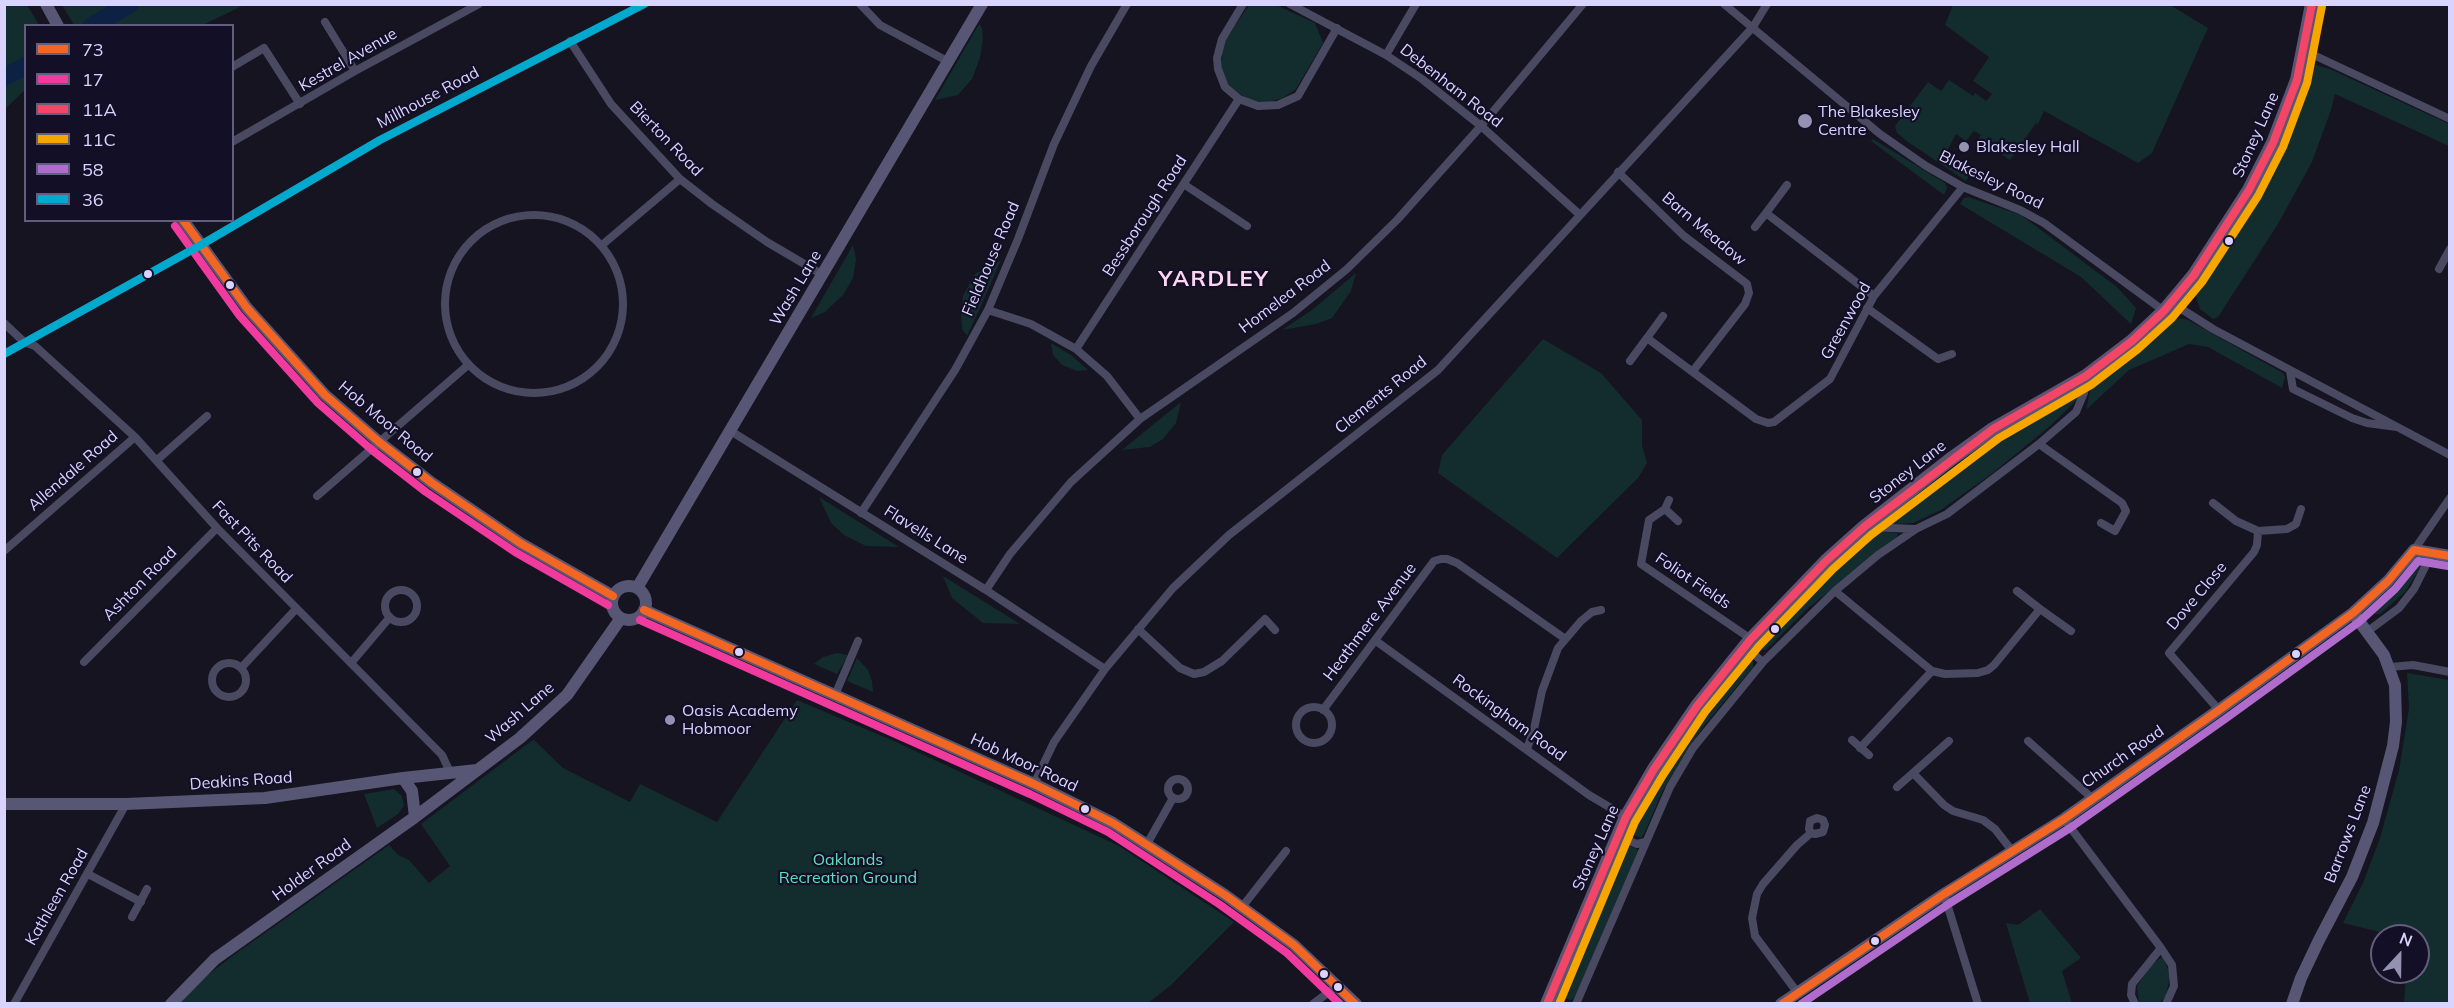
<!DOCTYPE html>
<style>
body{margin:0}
#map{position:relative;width:2454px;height:1008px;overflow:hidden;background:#161421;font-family:Mulish,sans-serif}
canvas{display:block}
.frame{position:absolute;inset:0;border:6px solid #d9d4ff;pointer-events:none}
.legend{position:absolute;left:24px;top:24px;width:210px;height:198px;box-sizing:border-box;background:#130f26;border:2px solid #625e7d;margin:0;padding:8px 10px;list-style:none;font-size:18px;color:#d9d4ff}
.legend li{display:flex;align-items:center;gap:12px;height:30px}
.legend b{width:30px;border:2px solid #625e7d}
.north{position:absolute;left:2370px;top:924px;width:60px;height:60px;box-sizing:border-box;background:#130f26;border:2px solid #625e7d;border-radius:50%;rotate:22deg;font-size:16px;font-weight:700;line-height:24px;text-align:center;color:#d9d4ff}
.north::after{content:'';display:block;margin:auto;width:21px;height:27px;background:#9591b1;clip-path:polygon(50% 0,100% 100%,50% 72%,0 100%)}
</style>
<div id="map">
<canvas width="2454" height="1008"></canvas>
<div class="frame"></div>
<ul class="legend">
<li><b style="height:8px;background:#f26522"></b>73</li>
<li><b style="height:8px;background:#f13a9d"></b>17</li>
<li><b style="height:8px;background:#f34667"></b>11A</li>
<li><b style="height:8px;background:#f7a600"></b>11C</li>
<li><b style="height:8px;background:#b06ccc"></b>58</li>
<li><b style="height:8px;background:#00a9ce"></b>36</li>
</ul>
<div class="north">N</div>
</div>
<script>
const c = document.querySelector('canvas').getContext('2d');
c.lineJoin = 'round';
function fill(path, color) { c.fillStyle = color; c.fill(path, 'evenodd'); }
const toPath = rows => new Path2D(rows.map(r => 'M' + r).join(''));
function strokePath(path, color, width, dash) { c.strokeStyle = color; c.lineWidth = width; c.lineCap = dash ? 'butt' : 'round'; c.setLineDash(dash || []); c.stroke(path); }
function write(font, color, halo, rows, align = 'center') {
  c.font = font + ' Mulish,sans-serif'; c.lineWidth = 4.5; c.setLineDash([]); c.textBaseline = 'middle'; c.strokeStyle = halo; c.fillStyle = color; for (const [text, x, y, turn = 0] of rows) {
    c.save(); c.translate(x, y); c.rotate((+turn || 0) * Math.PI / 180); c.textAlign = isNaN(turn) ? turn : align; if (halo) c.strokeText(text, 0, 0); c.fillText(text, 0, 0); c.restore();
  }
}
fill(toPath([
 [5,4,27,5,39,25,26,26,25,90,5,109],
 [62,5,244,5,201,26,74,25],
 [1249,5,1276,5,1315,23,1323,43,1296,89,1283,98,1265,103,1250,100,1236,92,1228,84,1222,71,1222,51,1226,39],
 [1953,5,2170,5,2208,28,2152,153,2138,163,2044,111,2038,124,2036,123,2010,160,1987,144,1983,150,1974,144,1981,135,1974,131,1966,141,1956,134,1946,153,1953,158,1955,156,1973,169,1966,181,1908,142,1897,133,1895,126,1928,82,1941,91,1949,80,1973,96,1975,93,1986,101,1992,94,1973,81,1989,57,1945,25],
 [979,24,982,28,983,38,980,58,972,79,958,95,935,100],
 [2308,63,2330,69,2449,124,2449,146,2335,94,2331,110,2312,162,2278,224,2218,317,2213,319,2200,309,2195,294,2251,209,2271,171,2287,137],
 [1873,139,1945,183,1947,188,1944,195,1871,141],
 [1968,197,2021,215,2117,287,2136,308,2131,324,2081,277,1960,204,1964,198],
 [853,245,856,259,853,278,843,295,825,312,811,318],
 [1001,260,981,306,967,336,962,329,961,312,963,296,975,274],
 [1356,273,1351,291,1332,318,1316,324,1282,330,1312,310],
 [2180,318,2188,320,2283,373,2285,377,2282,388,2208,347,2189,344,2129,370,2086,410,2092,382,2164,322],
 [1543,339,1601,373,1642,420,1642,445,1647,463,1638,478,1557,558,1438,473,1442,455],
 [1051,343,1071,355,1088,370,1077,371,1062,365,1053,355],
 [2082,387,2079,398,2050,426,1994,472,1941,510,1913,523,1876,525,1962,461],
 [1181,402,1176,423,1163,439,1150,447,1122,450],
 [819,497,899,547,866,546,844,535,831,523],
 [1868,531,1897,533,1898,536,1807,609,1766,650,1758,650,1819,578],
 [2419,560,2423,563,2405,592,2380,614,2375,614,2374,610],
 [943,576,1020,624,983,623,952,598],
 [837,653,848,655,837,674,814,664,823,657],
 [857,658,868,670,872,681,873,692,847,681],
 [1746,658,1753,661,1753,667,1703,727,1663,790,1644,834,1641,838,1627,832,1660,771,1740,662],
 [2407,673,2449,680,2449,1003,2404,1003,2406,972,2418,972,2418,936,2396,936,2343,923,2363,883,2380,838,2399,770,2409,708],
 [797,700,896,742,1119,846,1234,922,1170,986,1148,1003,180,1004,200,981,231,957,389,845,398,855,409,860,429,883,450,866,421,824,530,742,534,740,563,768,630,802,640,784,717,822],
 [394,789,402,796,404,806,398,814,377,828,364,794],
 [1622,843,1637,849,1637,853,1575,997,1571,1000,1562,998,1619,866,1618,852],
 [2040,909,2081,958,2062,971,2072,1003,2030,1003,2006,923,2018,925],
 [2162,957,2164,959,2170,975,2166,996,2159,1004,2139,1003,2137,986,2151,965]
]), '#132c2d');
strokePath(toPath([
 [92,26,130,4],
 [4,77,26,66]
]), '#0d2144', 18);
strokePath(toPath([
 [860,4,880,25,949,62],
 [1243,4,1222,39,1217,58,1218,69,1225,87,1239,99,1258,106,1278,105,1298,96,1337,28],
 [1290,4,1386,55,1422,79,1481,126,1579,214],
 [1724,4,1880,134,1926,166,1963,187,2020,210,2044,223,2164,311],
 [325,22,355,71],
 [570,41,611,104,680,179,712,204,767,242,823,275],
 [2303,50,2450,119],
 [1386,55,1416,4],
 [232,67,264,48,300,104],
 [232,142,355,71,479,4],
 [1618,172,1684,236,1747,284,1749,293,1745,304,1693,371],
 [1185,185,1247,226],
 [1787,185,1766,213,1874,296],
 '445 304a89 89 0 1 1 178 0a89 89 0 1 1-178 0Z',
 [1755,227,1766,213],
 [602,245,680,179],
 [2439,269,2450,249],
 [2172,303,2213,329,2450,455],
 [1867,308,1938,359,1952,354],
 [988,310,1031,324,1076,349,1107,376,1140,419],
 [4,323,24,342,35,346,135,437,217,528,442,755,450,772],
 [1647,338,1663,316],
 [1076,349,1239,99],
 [4,354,199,246,380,140,645,4],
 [1630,361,1647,338,1756,419,1768,423,1774,422,1830,379,1874,296,1963,187],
 [2290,371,2293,389,2352,418,2367,423,2397,427],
 [729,430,986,590,1105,669],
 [2039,444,2122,503,2126,511,2115,531,2101,523],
 [157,460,207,416],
 [317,496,468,365],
 [1669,500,1665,509,1678,521],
 [2213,503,2236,521,2258,531,2257,545,2254,552,2169,653,2219,710],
 [1665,509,1649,520,1641,564,1751,639],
 [861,513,955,370,988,310,1018,239,1054,144,1091,66,1127,4],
 [1865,527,1916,529,1947,514,2039,444,2076,412,2084,393,2086,376],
 [2258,531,2287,529,2296,524,2301,509],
 [2414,550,2450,498],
 [4,551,135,437],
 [986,590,1010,554,1071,482,1140,419,1293,313,1347,269,1397,220,1481,126,1583,4],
 '385 606a16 16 0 1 1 32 0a16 16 0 1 1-32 0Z',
 [1835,591,1932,671,1860,748],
 [2040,609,2071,631],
 [1138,629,1180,668,1194,674,1204,672,1222,661,1265,619,1275,630],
 [2368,631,2399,608,2414,589,2432,553],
 [1376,641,1589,795,1626,817],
 [1745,647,1763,662],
 [84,662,217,528],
 [352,662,390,617],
 '212 680a17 17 0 1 1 34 0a17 17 0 1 1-34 0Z',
 [2390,667,2413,665,2450,672],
 [241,668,296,609],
 [1932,671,1945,674,1978,673,1988,670,1994,665,2040,609,2017,591],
 [835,695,858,641],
 '1296 725a18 18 0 1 1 36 0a18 18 0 1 1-36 0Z',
 [1323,710,1434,561,1441,559,1447,559,1457,563,1564,638],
 [1852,740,1869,755],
 [1949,741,1913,773,1944,805,1953,811,1983,820,1995,829,2013,852],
 [2028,741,2093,799],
 [1527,749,1534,729,1542,691,1558,648,1581,621,1592,612,1601,610],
 '1168 789a10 10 0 1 1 20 0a10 10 0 1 1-20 0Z',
 [1034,784,1054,742,1105,669,1173,588,1229,535,1438,370,1753,27,1767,4],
 [1897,787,1913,773],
 [2064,819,2161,948,2172,965,2174,986,2166,1004],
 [1617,836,1637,844,1645,842],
 [1147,844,1173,798],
 [88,874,141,902],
 [1944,894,1978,1004],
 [1242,907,1286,851],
 [132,917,147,889],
 [1797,992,1755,936,1752,918,1757,894,1763,884,1797,845,1811,833,1809,829,1810,821,1817,818,1823,820,1825,825,1823,832,1815,834,1811,833],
 [14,1004,126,804],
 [1313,1004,1338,985],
 [1576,1004,1670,787,1693,748,1763,662,1835,591,1878,555,1916,529],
 [2135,1004,2131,995,2132,984,2161,948]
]), '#4a4962', 8);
strokePath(toPath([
 [46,4,58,26],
 [183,220,247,308,325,395,379,442,432,483,520,543,613,596],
 '612 603a17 17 0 1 1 34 0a17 17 0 1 1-34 0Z',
 [637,588,982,4],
 [644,610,1034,784,1113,823,1225,895,1294,945,1356,1004],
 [403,778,412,791,415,817],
 [4,804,126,804,265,798,403,778,477,770],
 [171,1004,215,959,415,817,520,738,567,695,621,618],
 [1781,1004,1944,894,2064,819,2219,710,2353,613,2388,581,2414,550,2450,556],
 [2292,1004,2301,978,2319,940,2352,877,2373,823,2393,746,2396,722,2395,685,2384,655,2353,613]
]), '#575674', 12);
strokePath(toPath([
 [1547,1004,1626,817,1654,769,1697,706,1751,639,1826,561,1864,527,1951,459,1993,429,2086,376,2132,341,2164,311,2194,275,2249,190,2273,143,2297,80,2312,4]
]), '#5e5373', 14);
strokePath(toPath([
 [183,220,247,308,325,395,379,442,432,483,520,543,613,596],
 [644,610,1034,784,1113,823,1225,895,1294,945,1355,1004],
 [1782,1004,1944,894,2064,819,2219,710,2353,613,2388,581,2414,550,2450,556]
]), '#f26522', 8);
strokePath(toPath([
 [175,226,239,315,318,403,372,450,426,492,515,552,608,605],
 [640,620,1030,794,1108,832,1219,904,1287,953,1340,1004]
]), '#f13a9d', 8);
strokePath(toPath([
 [1547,1004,1626,817,1654,769,1697,706,1751,639,1826,561,1864,527,1993,429,2086,376,2132,341,2164,311,2194,275,2249,190,2273,143,2297,80,2312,4]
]), '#f34667', 8);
strokePath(toPath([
 [1559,1004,1635,822,1663,775,1705,712,1759,646,1833,569,1871,535,1999,438,2091,385,2138,349,2172,318,2202,282,2258,196,2283,147,2307,83,2322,6]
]), '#f7a600', 8);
strokePath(toPath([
 [1801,1004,1950,903,2070,828,2225,719,2359,622,2395,589,2418,561,2448,566]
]), '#b06ccc', 8);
strokePath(toPath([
 [4,354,199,246,380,140,644,4]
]), '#00a9ce', 8);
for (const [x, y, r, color] of [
 [1805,121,8,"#9591b1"],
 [1964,147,6,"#9591b1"],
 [2229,241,5,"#d9d4ff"],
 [148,274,5,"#d9d4ff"],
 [230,285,5,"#d9d4ff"],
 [417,472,5,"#d9d4ff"],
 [1775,629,5,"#d9d4ff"],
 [739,652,5,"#d9d4ff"],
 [2296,654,5,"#d9d4ff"],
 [670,720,6,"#9591b1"],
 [1085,809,5,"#d9d4ff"],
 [1875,941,5,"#d9d4ff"],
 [1324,974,5,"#d9d4ff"],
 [1338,987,5,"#d9d4ff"]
]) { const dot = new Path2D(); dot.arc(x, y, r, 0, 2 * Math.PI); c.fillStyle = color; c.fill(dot); strokePath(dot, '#130f26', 2); }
write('16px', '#d9d4ff', '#130f26', [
 ["Kestrel Avenue",348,60,-30],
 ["Debenham Road",1451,86,38],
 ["Millhouse Road",428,98,-28],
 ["Stoney Lane",2256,135,-66],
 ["Bierton Road",666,139,46],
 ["Blakesley Road",1991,180,26],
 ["Bessborough Road",1145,216,-57],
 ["Barn Meadow",1704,229,40],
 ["Fieldhouse Road",991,259,-67],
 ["Wash Lane",796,288,-59],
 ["Homelea Road",1285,297,-37],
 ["Greenwood",1846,321,-61],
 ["Clements Road",1381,395,-39],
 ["Hob Moor Road",385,422,40],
 ["Allendale Road",73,471,-41],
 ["Stoney Lane",1908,472,-38],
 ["Flavells Lane",926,535,32],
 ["Fast Pits Road",252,542,46],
 ["Foliot Fields",1693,581,34],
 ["Ashton Road",140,584,-45],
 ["Dove Close",2197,596,-50],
 ["Heathmere Avenue",1370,622,-53],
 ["Wash Lane",520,713,-41],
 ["Rockingham Road",1509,718,36],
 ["Church Road",2123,757,-35],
 ["Hob Moor Road",1024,763,25],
 ["Deakins Road",241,781,-4],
 ["Barrows Lane",2348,834,-69],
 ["Stoney Lane",1596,848,-66],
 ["Holder Road",312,870,-36],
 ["Kathleen Road",57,897,-60]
]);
write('16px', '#d9d4ff', '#130f26', [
 ["The Blakesley",1818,112],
 ["Centre",1818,130],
 ["Blakesley Hall",1976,147],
 ["Oasis Academy",682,711],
 ["Hobmoor",682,729]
], 'left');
write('16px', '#5fe0c0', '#130f26', [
 ["Oaklands",848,860],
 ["Recreation Ground",848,878]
]);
c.letterSpacing = '1.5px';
write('bold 22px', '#ffd6f0', '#130f26', [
 ["YARDLEY",1214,279]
]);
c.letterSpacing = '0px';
</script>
